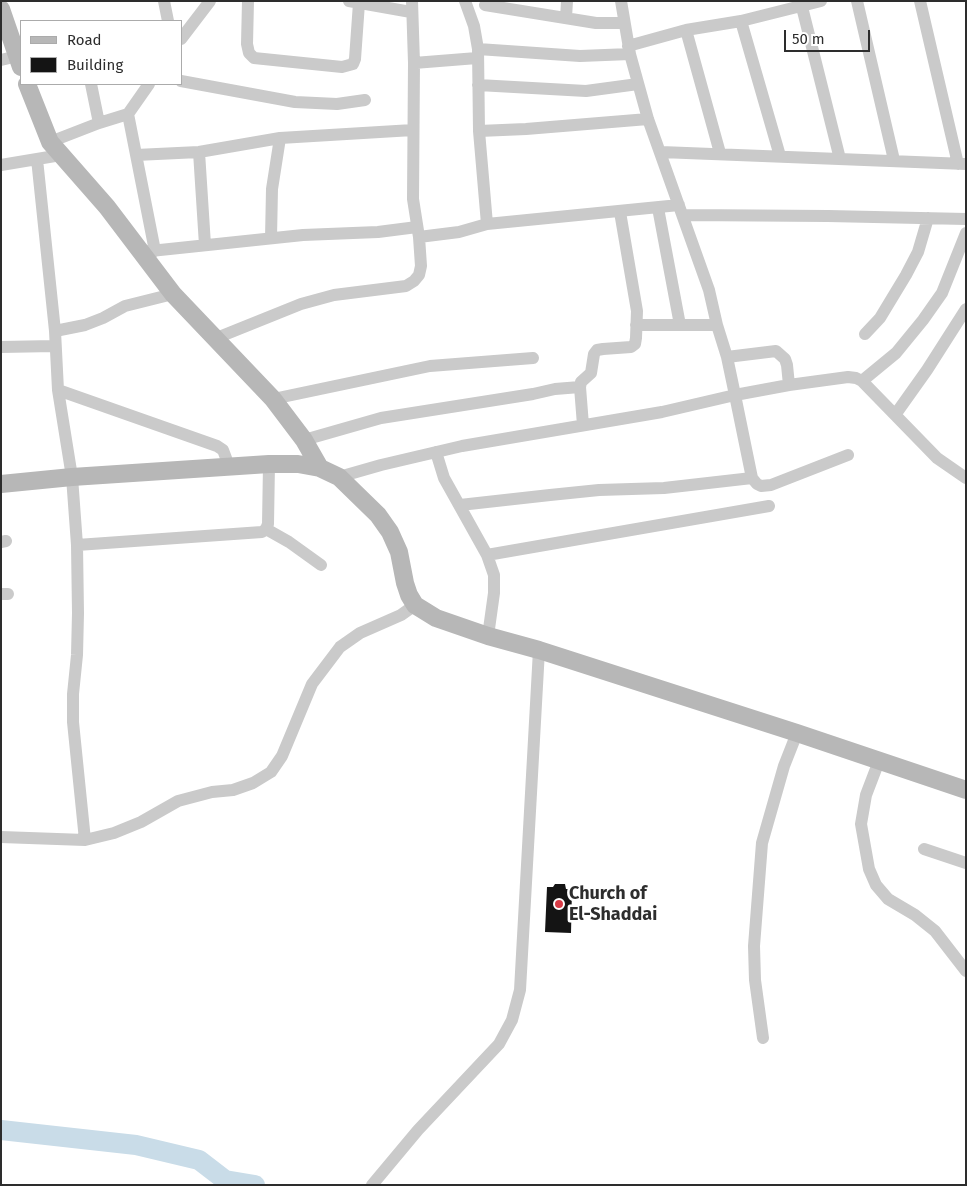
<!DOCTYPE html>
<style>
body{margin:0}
#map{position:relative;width:967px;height:1186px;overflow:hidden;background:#fff;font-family:"Fira Sans",sans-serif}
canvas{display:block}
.frame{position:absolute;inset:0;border:2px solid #2d2d2d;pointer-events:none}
.legend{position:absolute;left:20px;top:20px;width:162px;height:65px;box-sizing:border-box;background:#fff;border:1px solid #ababab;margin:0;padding:6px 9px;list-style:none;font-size:15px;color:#2d2d2d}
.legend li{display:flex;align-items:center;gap:10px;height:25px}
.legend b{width:25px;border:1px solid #ababab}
.scale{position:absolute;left:784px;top:30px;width:86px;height:22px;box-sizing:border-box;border:2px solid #2d2d2d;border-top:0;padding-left:6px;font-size:15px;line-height:18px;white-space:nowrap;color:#2d2d2d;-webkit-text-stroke:4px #fff;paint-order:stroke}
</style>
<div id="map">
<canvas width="967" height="1186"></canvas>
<div class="frame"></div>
<ul class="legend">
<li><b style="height:6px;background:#b7b7b7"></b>Road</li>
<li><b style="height:14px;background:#141414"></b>Building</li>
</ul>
<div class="scale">50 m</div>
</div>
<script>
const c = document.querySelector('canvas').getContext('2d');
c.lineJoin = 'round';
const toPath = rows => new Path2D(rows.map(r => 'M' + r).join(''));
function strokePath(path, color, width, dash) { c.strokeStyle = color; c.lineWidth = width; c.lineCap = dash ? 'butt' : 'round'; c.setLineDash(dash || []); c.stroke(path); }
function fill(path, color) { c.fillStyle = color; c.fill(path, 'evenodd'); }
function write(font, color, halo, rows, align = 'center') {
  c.font = font + ' "Fira Sans",sans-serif'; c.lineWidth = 5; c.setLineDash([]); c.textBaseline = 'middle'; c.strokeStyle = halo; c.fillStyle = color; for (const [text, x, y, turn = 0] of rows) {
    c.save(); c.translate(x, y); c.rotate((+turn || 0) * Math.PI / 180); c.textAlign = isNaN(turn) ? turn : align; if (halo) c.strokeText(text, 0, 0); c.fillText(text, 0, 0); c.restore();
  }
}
strokePath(toPath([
 [1,1130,136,1145,199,1160,225,1180,255,1185]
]), '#c9dce8', 20);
fill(toPath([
 [555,884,565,884,566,889,572,889,571,933,545,932,547,887,553,887]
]), '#141414');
strokePath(toPath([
 [164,1,168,21],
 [248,1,247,44,249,53,254,58,342,67,353,64,355,59,359,3],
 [349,1,411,12],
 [465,1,474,26,478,49,479,131,526,129,648,119],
 [857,1,894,160],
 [920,1,958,164],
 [485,5,596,23,624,23],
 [802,7,840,159],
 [566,18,567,1],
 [741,21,780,156],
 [686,30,720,153],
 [181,39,210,1],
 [628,46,686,30,741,21,821,1],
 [478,49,580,56,630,54],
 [1,60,18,56],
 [414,63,477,58],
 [181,81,295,102,337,104,365,100],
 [91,84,99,123],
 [478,85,586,91,638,84],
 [128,114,155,251],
 [479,131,487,224],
 [50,142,99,123,128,114,149,84],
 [199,152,205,245],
 [661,152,966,164],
 [136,155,199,152,280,138,413,130],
 [37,159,55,331,58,390,72,477,77,545,78,613,77,655,73,694,73,722,85,840],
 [1,165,61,155],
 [683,215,828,216,966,219],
 [419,237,459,232,487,224,679,205],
 [271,238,272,189,280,138],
 [141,252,303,235,378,232,417,227],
 [636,325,680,325,658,208],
 [680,325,717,325],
 [55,331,85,325,103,318,125,306,173,294],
 [865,334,880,318,906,275,918,252,928,218],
 [214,339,301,304,334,295,406,286,414,281,419,275,421,266,419,237,413,199,414,63,412,1],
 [1,347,54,346],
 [727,357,776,351,785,359,787,365,789,385],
 [862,381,896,353,923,320,942,293,966,233],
 [58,390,217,446,223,450,229,466],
 [273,399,430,366,533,358],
 [895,415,927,370,966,309],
 [583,425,580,387,581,382,591,373,594,354,597,350,603,349,631,347,635,344,636,338,637,311,620,212],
 [304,440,381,418,533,394,555,389,580,387],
 [436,452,444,478,487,555,494,575,494,593,488,636],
 [848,455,771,485,761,486,757,484,752,478,735,395,789,385,848,377,856,378,862,381,937,458,966,478],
 [339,477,381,465,462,446,662,412,735,395,727,357,717,325,709,290,648,119,630,54,621,1],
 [460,505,550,495,599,490,664,488,752,478],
 [266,529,289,542,321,565],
 [1,542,6,541],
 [77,545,262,532,266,529,268,524,269,464],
 [487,555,769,506],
 [1,594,8,594],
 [879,761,866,795,861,824,869,869,876,885,888,899,915,915,935,931,966,971],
 [1,837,85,840,114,833,141,822,178,801,212,792,233,790,253,783,271,772,282,756,312,684,340,647,360,633,401,615,415,605],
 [924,849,966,863],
 [763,1038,755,980,754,946,762,843,784,766,797,733],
 [372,1185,418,1130,499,1044,512,1020,520,990,539,650]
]), '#cacaca', 12);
strokePath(toPath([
 [1,9,21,67],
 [27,84,50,142,107,207,173,294,273,399,304,440,320,468],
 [1,484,72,477,269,464,298,464,320,468,339,477,378,515,390,532,399,552,405,583,409,595,415,605,436,618,488,636,539,650,797,733,966,790]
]), '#b7b7b7', 18);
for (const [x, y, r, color] of [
 [559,904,5,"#d83b46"]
]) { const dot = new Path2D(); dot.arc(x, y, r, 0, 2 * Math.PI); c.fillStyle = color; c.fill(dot); strokePath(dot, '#fff', 2); }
write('bold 18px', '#2d2d2d', '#fff', [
 ["Church of",569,894],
 ["El-Shaddai",569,915]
], 'left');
</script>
